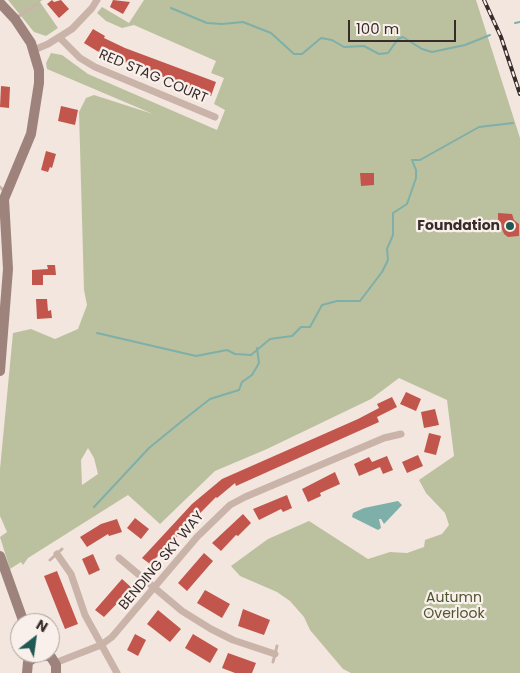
<!DOCTYPE html>
<style>
body{margin:0}
#map{position:relative;width:520px;height:673px;overflow:hidden;background:#f2e6de;font-family:Poppins,sans-serif}
canvas{display:block}
.north{position:absolute;left:10px;top:613px;width:50px;height:50px;box-sizing:border-box;background:#faf0eb;border:1px solid #aca29e;border-radius:50%;rotate:30deg;font-size:14px;font-weight:700;line-height:20px;text-align:center;color:#382c2a}
.north::after{content:'';display:block;margin:auto;width:18px;height:22px;background:#205953;clip-path:polygon(50% 0,100% 100%,50% 72%,0 100%)}
.scale{position:absolute;left:348px;top:20px;width:108px;height:22px;box-sizing:border-box;border:2px solid #382c2a;border-top:0;padding-left:6px;font-size:15px;line-height:18px;white-space:nowrap;color:#382c2a;-webkit-text-stroke:4px #faf0eb;paint-order:stroke}
</style>
<div id="map">
<canvas width="520" height="673"></canvas>
<div class="north">N</div>
<div class="scale">100 m</div>
</div>
<script>
const c = document.querySelector('canvas').getContext('2d');
c.lineJoin = 'round';
function fill(path, color) { c.fillStyle = color; c.fill(path, 'evenodd'); }
const toPath = rows => new Path2D(rows.map(r => 'M' + r).join(''));
function strokePath(path, color, width, dash) { c.strokeStyle = color; c.lineWidth = width; c.lineCap = dash ? 'butt' : 'round'; c.setLineDash(dash || []); c.stroke(path); }
function write(font, color, halo, rows, align = 'center') {
  c.font = font + ' Poppins,sans-serif'; c.lineWidth = 4.5; c.setLineDash([]); c.textBaseline = 'middle'; c.strokeStyle = halo; c.fillStyle = color; for (const [text, x, y, turn = 0] of rows) {
    c.save(); c.translate(x, y); c.rotate((+turn || 0) * Math.PI / 180); c.textAlign = isNaN(turn) ? turn : align; if (halo) c.strokeText(text, 0, 0); c.fillText(text, 0, 0); c.restore();
  }
}
fill(toPath([
 [8,0,42,0,40,2,58,28,46,36,34,32],
 [144,0,476,0,520,138,520,673,351,673,343,669,310,630,304,617,290,601,277,592,240,576,231,566,268,539,309,521,368,559,390,552,407,553,424,547,425,540,442,534,449,525,445,513,426,493,419,480,454,456,447,400,399,378,371,399,267,449,215,471,160,524,128,495,28,558,23,565,21,562,10,569,0,537,7,532,0,516,0,469,13,333,31,329,55,339,78,329,87,305,84,290,79,112,86,98,94,95,153,114,47,69,46,63,51,53,62,55,88,74,217,130,225,110,214,104,224,78,211,73,216,61,134,25,122,28,106,21,97,13,102,7,129,23],
 [88,448,94,458,98,474,82,485,81,460]
]), '#bbc19e');
fill(toPath([
 [398,501,402,505,384,524,381,519,379,519,381,528,378,530,352,517,353,513,364,508]
]), '#7eafa9');
strokePath(toPath([
 [171,8,207,23,222,24,243,22,271,33,294,54,302,54,321,38,332,40,344,47,364,46,379,54,388,53,398,39,403,37,422,49,432,52,465,45,490,35],
 [515,23,520,22],
 [97,333,196,356,227,350,235,354,251,355,270,339,292,336,301,327,310,327,322,305,337,301,360,301,382,272,388,260,387,249,393,235,393,213,407,204,416,178,416,170,412,160,420,160,479,127,513,123],
 [94,507,149,448,182,421,210,399,239,390,242,382,252,375,259,363,257,348]
]), '#7eafa9', 2);
fill(toPath([
 [52,0,54,2,61,0,69,9,59,18,47,4],
 [113,0,130,2,123,14,110,7],
 [93,29,105,36,104,38,125,48,216,82,211,96,193,89,192,92,180,87,181,84,97,51,84,43],
 [1,86,10,87,9,108,0,107],
 [61,106,78,110,75,125,58,121],
 [46,151,56,154,52,168,50,167,48,172,41,170],
 [360,173,374,173,374,185,361,186],
 [498,213,512,214,514,220,519,224,519,236,508,237,504,234,498,219],
 [47,265,55,265,56,275,43,275,43,285,32,285,32,270,48,269],
 [36,299,47,299,48,311,51,310,52,318,37,319],
 [406,392,421,399,416,411,400,404],
 [392,397,397,407,377,417,379,422,236,486,235,483,217,498,216,497,150,564,142,558,192,504,222,479,358,419,379,408,377,404],
 [435,409,439,425,424,428,421,412],
 [429,433,441,436,436,455,424,452],
 [418,455,423,466,407,473,402,462],
 [387,456,393,470,383,474,380,467,359,476,354,464,369,457,372,462],
 [335,472,340,484,320,493,321,496,308,502,302,489],
 [287,495,292,508,283,512,281,509,259,520,253,509],
 [243,514,251,523,238,536,236,535,221,551,212,543],
 [135,518,149,529,141,539,127,528],
 [117,519,122,532,109,536,108,534,87,547,80,537,101,524],
 [204,553,213,561,187,591,178,583],
 [93,554,100,570,89,575,82,559],
 [57,571,78,624,65,629,44,576],
 [122,579,132,588,104,617,95,610],
 [205,590,230,604,222,618,197,603],
 [243,609,270,620,264,635,238,626],
 [158,610,181,629,170,642,147,624],
 [135,634,146,640,138,656,127,650],
 [193,634,218,649,210,663,185,648],
 [228,653,256,663,252,673,235,673,222,668]
]), '#c3564c');
strokePath(toPath([
 [16,18,37,4],
 [0,187,5,192],
 [50,560,62,549],
 [273,662,277,646]
]), '#cab4aa', 3);
strokePath(toPath([
 [60,38,80,58,95,67,215,117],
 [34,50,48,44,72,29,92,8,97,0],
 [57,554,71,574,85,615,117,673],
 [119,558,182,611,211,629,233,640,275,654],
 [55,663,101,645,112,637,197,537,230,505,245,497,384,438,401,434]
]), '#cab4aa', 7);
strokePath(toPath([
 [0,3,15,19,31,43,39,70,39,83,31,134,4,199,8,269,0,371],
 [0,556,24,623],
 [27,673,28,662,39,654,51,657,56,665,56,673]
]), '#9e837c', 10);
const rail = toPath([
 [484,0,501,37,520,94]
]);
strokePath(rail, '#382c2a', 4);
strokePath(rail, '#faf0eb', 2, [5.5]);
for (const [x, y, r, color] of [
 [510,226,5,"#205953"]
]) { const dot = new Path2D(); dot.arc(x, y, r, 0, 2 * Math.PI); c.fillStyle = color; c.fill(dot); strokePath(dot, '#faf0eb', 2); }
write('14px', '#382c2a', '#faf0eb', [
 ["RED STAG COURT",153,77,23],
 ["BENDING SKY WAY",162,561,-50]
]);
write('bold 14px', '#382c2a', '#faf0eb', [
 ["Foundation",500,226]
], 'right');
write('14px', '#4d562e', '#faf0eb', [
 ["Autumn",454,598],
 ["Overlook",454,614]
]);
</script>
